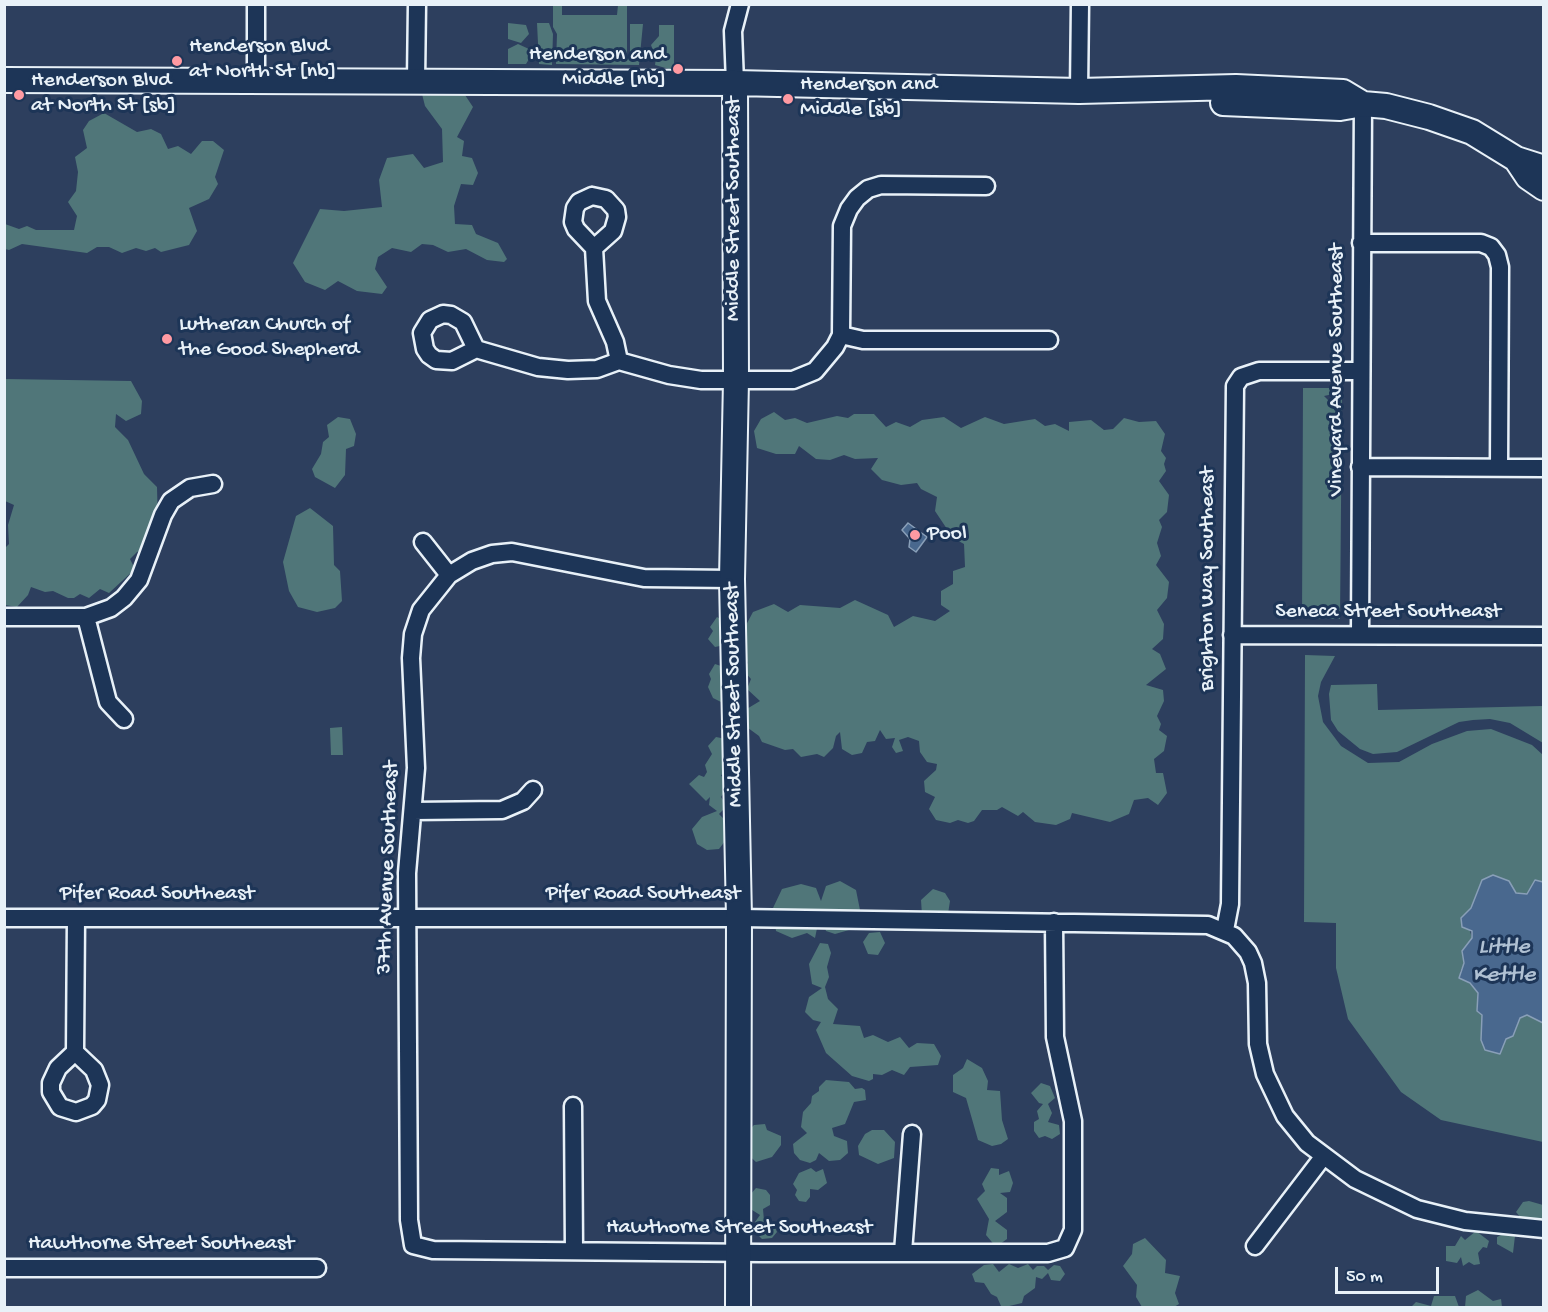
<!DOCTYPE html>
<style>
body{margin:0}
#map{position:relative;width:1548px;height:1312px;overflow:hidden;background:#2d3f5e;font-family:"Gochi Hand",sans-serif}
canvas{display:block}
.frame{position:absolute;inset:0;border:6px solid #e8f1f8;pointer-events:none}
.scale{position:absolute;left:1335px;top:1267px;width:104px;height:27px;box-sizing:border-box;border:3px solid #e8f1f8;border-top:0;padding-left:8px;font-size:18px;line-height:21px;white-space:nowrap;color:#e8f1f8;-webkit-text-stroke:4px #1d3557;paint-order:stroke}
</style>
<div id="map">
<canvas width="1548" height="1312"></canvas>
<div class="frame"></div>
<div class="scale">50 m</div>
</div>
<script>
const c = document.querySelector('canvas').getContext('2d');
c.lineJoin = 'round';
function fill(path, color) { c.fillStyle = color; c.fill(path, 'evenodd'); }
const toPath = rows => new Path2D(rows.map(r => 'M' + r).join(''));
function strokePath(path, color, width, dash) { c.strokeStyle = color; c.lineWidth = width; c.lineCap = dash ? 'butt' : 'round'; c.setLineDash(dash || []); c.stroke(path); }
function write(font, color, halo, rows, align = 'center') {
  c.font = font + ' "Gochi Hand",sans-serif'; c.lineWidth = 6; c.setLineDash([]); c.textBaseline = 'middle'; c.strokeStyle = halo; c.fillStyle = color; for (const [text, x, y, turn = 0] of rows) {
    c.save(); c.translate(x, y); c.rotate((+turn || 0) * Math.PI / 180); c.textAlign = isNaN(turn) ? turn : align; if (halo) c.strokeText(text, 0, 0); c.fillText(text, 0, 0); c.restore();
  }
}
fill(toPath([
 [553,5,562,5,562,15,617,15,618,5,627,5,627,58,630,57,630,24,643,24,639,65,556,64,557,34,553,27],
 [508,23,526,25,529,34,521,43,508,39],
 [537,23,549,23,553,34,552,65,539,64],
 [659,25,674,25,674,67,669,69,655,65,656,58,651,45,659,36],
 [518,44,529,49,529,59,526,64,508,64,508,49],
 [442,89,463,92,473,107,457,137,464,141,462,156,472,158,478,173,473,185,461,184,454,206,455,224,472,225,476,234,498,243,507,259,504,262,487,260,466,249,448,252,433,245,422,244,411,252,392,248,378,257,375,269,387,287,382,294,357,291,338,281,325,290,305,282,293,263,320,209,344,211,382,207,379,180,387,158,413,154,424,168,443,162,442,129,425,106,422,94],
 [104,113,137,132,151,129,161,134,168,149,178,146,191,154,202,141,213,141,224,150,215,177,218,184,209,199,189,208,197,231,189,245,161,252,155,248,146,251,136,248,122,253,109,247,97,247,87,253,22,244,9,250,5,249,5,224,19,229,27,226,36,230,74,230,77,216,68,202,76,191,78,172,75,157,87,148,83,130,89,121],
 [5,379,131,381,142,401,141,414,126,421,116,414,115,427,128,440,144,474,157,487,158,526,150,547,137,552,130,559,135,569,109,593,100,589,89,598,80,594,74,598,68,598,53,591,45,592,31,587,28,595,17,607,5,605,5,548,9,544,8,525,14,505,5,501],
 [1303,388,1336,388,1333,394,1324,396,1332,404,1335,397,1342,393,1340,619,1302,618],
 [774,412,785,420,795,418,807,423,837,416,848,418,854,414,874,414,886,427,896,422,910,427,922,420,944,417,961,428,985,417,1004,424,1035,419,1045,426,1055,424,1069,431,1069,422,1091,420,1104,430,1113,429,1124,418,1139,422,1156,421,1165,434,1161,451,1166,458,1164,464,1166,471,1159,481,1169,495,1167,512,1159,520,1162,527,1157,543,1161,556,1156,565,1169,582,1167,598,1157,610,1164,624,1163,639,1152,649,1160,654,1166,669,1146,685,1163,690,1164,701,1157,716,1161,724,1159,730,1167,736,1164,751,1154,759,1156,773,1163,773,1167,793,1158,805,1148,798,1134,800,1129,814,1110,822,1072,813,1070,819,1056,825,1035,822,1023,812,1018,816,1002,807,997,810,982,810,974,821,968,823,958,820,950,823,936,820,929,809,935,797,925,792,924,781,936,770,937,764,927,762,920,752,919,741,908,737,899,740,903,751,896,753,892,747,895,738,886,739,880,730,875,741,867,742,862,753,852,755,842,749,840,732,836,736,833,748,824,757,817,754,801,757,793,749,785,750,762,742,759,736,744,725,745,710,760,701,747,689,751,679,742,669,748,663,743,652,745,627,753,612,774,604,788,612,800,605,840,608,855,600,888,615,894,627,913,616,935,621,950,611,941,605,941,591,953,584,953,571,965,567,964,544,953,538,935,511,937,497,921,489,917,483,901,485,882,480,871,469,878,458,855,459,844,455,830,460,816,459,799,446,795,454,776,454,757,448,754,431,761,419],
 [338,417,350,419,356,434,354,446,346,449,345,475,335,488,315,477,312,469,321,454,323,442,329,437,327,425],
 [310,508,333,526,334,565,340,571,342,601,335,608,317,612,298,607,289,591,283,562,296,516],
 [717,617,724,621,725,645,715,647,708,639,713,631,710,627],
 [1305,655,1335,656,1321,682,1318,696,1323,722,1341,746,1368,763,1399,762,1432,744,1467,731,1491,729,1532,745,1543,755,1543,890,1527,894,1516,893,1512,888,1482,880,1471,908,1465,914,1472,938,1462,951,1464,963,1460,972,1478,993,1477,1011,1482,1015,1482,1025,1506,1038,1513,1036,1520,1018,1527,1015,1543,1023,1543,1142,1441,1120,1401,1092,1348,1019,1336,968,1336,923,1304,922],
 [715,664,724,667,731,694,721,702,713,698,708,687,711,679,709,674],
 [1377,684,1378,710,1543,706,1543,743,1510,723,1490,719,1473,720,1459,722,1397,752,1373,754,1360,749,1338,731,1331,720,1329,694,1331,685],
 [342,727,343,755,331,755,330,728],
 [716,737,726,739,732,771,721,775,728,787,721,797,727,806,719,814,728,823,729,836,719,849,707,850,697,844,692,829,702,817,717,811,709,805,710,797,706,801,689,784,699,775,704,777,707,772,705,765,712,754,708,746],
 [840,881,856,890,860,910,856,928,835,934,826,931,820,914,815,938,807,933,792,938,776,931,773,908,782,889,801,884,816,888,821,901,826,886],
 [933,889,945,893,950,901,948,914,922,915,921,900],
 [880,932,885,943,878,955,868,954,863,942,869,933],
 [820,943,828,944,831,953,827,967,829,977,825,987,828,999,838,1009,833,1024,860,1026,864,1038,873,1035,888,1042,900,1037,909,1048,917,1043,934,1044,941,1056,938,1065,910,1067,904,1075,892,1070,882,1075,873,1074,873,1079,869,1081,852,1076,826,1053,816,1030,821,1022,813,1020,805,1012,809,997,822,988,812,984,809,964],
 [967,1059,982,1068,988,1081,987,1090,1000,1091,1002,1120,1008,1139,1001,1144,992,1146,978,1140,966,1098,953,1092,953,1075,963,1068],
 [826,1080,849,1082,855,1089,862,1088,865,1090,866,1100,854,1102,845,1124,832,1128,834,1136,847,1141,848,1153,840,1160,829,1161,819,1153,816,1160,810,1163,800,1160,794,1153,793,1144,807,1133,801,1127,803,1112,811,1103,812,1096,819,1091,819,1087],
 [1041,1083,1050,1086,1055,1098,1048,1104,1052,1113,1048,1122,1059,1125,1060,1134,1052,1139,1045,1136,1039,1138,1034,1131,1034,1122,1039,1119,1037,1111,1043,1104,1039,1103,1031,1093],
 [765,1124,767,1130,781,1136,781,1145,772,1157,756,1162,743,1150,743,1136,754,1125],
 [872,1130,884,1130,895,1142,894,1158,878,1164,859,1155,858,1146,865,1134],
 [811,1168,816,1172,823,1169,827,1183,818,1190,810,1189,810,1197,806,1202,799,1201,795,1195,797,1190,793,1184,799,1173],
 [991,1168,999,1169,999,1175,1009,1171,1013,1183,1010,1192,1000,1193,1007,1198,1007,1212,995,1221,1007,1230,1007,1239,996,1247,986,1235,989,1219,977,1199,985,1191,982,1184],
 [756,1188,766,1190,770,1195,770,1205,763,1209,764,1221,773,1223,777,1232,772,1238,762,1239,755,1232,755,1222,760,1215,749,1208,749,1196],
 [1529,1201,1543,1205,1543,1223,1522,1219,1516,1212,1523,1202],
 [1476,1231,1489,1241,1487,1248,1483,1247,1478,1253,1480,1264,1474,1265,1469,1262,1463,1266,1461,1257,1457,1263,1446,1261,1446,1246,1455,1246,1461,1236,1465,1240],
 [1507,1232,1515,1236,1513,1253,1497,1244,1497,1237],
 [1145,1238,1166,1260,1165,1273,1180,1276,1175,1293,1179,1304,1174,1307,1142,1307,1136,1297,1137,1285,1123,1266,1132,1254,1133,1244],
 [993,1264,999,1272,1009,1264,1018,1268,1028,1264,1033,1270,1037,1266,1044,1266,1048,1270,1054,1265,1060,1266,1065,1274,1060,1281,1051,1280,1048,1273,1042,1279,1036,1277,1035,1288,1024,1296,1022,1303,1005,1307,1001,1306,997,1297,991,1294,984,1283,975,1282,972,1274,984,1265],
 [1478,1290,1493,1301,1501,1299,1502,1307,1465,1307,1466,1296],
 [1434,1296,1455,1296,1459,1307,1411,1307,1416,1302,1431,1306]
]), '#507679');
const water = toPath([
 [908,523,927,537,916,552,909,547,910,539,902,530,908,523],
 [1493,875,1509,881,1516,893,1527,894,1535,880,1543,882,1544,890,1543,1023,1527,1015,1520,1018,1513,1036,1506,1039,1500,1054,1485,1050,1481,1040,1482,1015,1477,1011,1478,993,1470,983,1459,978,1464,963,1462,951,1472,938,1472,931,1462,927,1461,918,1471,908,1482,880,1493,875]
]);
fill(water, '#49688e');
strokePath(water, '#899fb8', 1.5);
const street = toPath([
 [256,81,256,4],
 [416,81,417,4],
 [735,83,733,31,740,4],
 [1079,91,1080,4],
 [592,196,606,199,616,210,617,217,613,231,594,248,576,229,573,222,575,208,579,202,592,196],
 [1361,243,1481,243,1491,247,1497,255,1500,267,1499,467],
 [594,248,597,301,615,342,619,361,669,375,701,380,793,380,815,371,835,347,841,335,842,226,849,209,857,198,868,189,881,185,986,186],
 [443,314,451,315,463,322,476,349,452,361,436,360,429,355,425,349,422,333,430,320,443,314],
 [841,335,863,340,1049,340],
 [476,349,538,367,568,370,597,369,619,361],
 [1360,467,1544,468],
 [423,542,449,575],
 [732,579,644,578,512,552,492,554,472,561,449,575,421,610,413,634,411,658,416,768,407,873,409,1220,413,1245,433,1250,762,1253,1048,1253,1065,1248,1073,1230,1073,1121,1055,1037,1054,922],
 [4,617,86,617,111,608,124,598,139,580,163,515,171,501,190,488,213,484],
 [86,617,108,702,124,719],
 [1232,635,1544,636],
 [1360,635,1363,104],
 [413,811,502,810,523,801,533,790],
 [4,918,739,918,1208,925,1234,936,1248,952,1253,963,1257,983,1258,1044,1265,1074,1285,1116,1307,1143,1355,1179,1417,1209,1465,1221,1544,1229],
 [1225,930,1230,904,1235,386,1241,377,1259,371,1360,371],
 [75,1052,94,1070,100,1085,97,1100,92,1106,76,1112,60,1107,51,1092,51,1083,58,1068,75,1052],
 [75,1052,76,918],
 [573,1106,574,1251],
 [1255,1246,1323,1157],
 [903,1252,912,1134],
 [4,1268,317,1268]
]);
const secondary = toPath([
 [4,80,735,83,1079,91,1236,87,1343,92,1363,104],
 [735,83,736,380,732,579,739,918,738,1308],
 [1223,103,1340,108,1363,104,1386,106,1429,117,1472,132,1516,159,1544,168],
 [1516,159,1528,177,1544,188]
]);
strokePath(street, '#e8f1f8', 21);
strokePath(secondary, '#e8f1f8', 28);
strokePath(street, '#1d3557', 16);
strokePath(secondary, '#1d3557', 24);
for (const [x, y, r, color] of [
 [177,61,6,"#ff9aa2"],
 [678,69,6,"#ff9aa2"],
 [19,95,6,"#ff9aa2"],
 [788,99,6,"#ff9aa2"],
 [167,339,6,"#ff9aa2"],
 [915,535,6,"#ff9aa2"]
]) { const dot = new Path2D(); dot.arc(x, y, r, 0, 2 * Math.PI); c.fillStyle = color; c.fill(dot); strokePath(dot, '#1d3557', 2); }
write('22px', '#e8f1f8', '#1d3557', [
 ["Henderson Blvd",189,48],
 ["at North St [nb]",189,73],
 ["Henderson and",666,56,"right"],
 ["Middle [nb]",666,81,"right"],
 ["Henderson Blvd",31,82],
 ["at North St [sb]",31,107],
 ["Henderson and",800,86],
 ["Middle [sb]",800,111],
 ["Lutheran Church of",179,326],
 ["the Good Shepherd",179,351],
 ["Pool",927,535]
], 'left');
write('22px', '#e8f1f8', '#1d3557', [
 ["Middle Street Southeast",735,209,-90],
 ["Vineyard Avenue Southeast",1338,370,-90],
 ["Brighton Way Southeast",1209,579,-90],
 ["Seneca Street Southeast",1388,613],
 ["Middle Street Southeast",735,695,-91],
 ["37th Avenue Southeast",389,868,-88],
 ["Pifer Road Southeast",157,895],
 ["Pifer Road Southeast",643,895],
 ["Hawthorne Street Southeast",739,1229],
 ["Hawthorne Street Southeast",161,1245]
]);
write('italic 24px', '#b0c1d3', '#1d3557', [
 ["Little",1504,948],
 ["Kettle",1504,976]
]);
</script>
